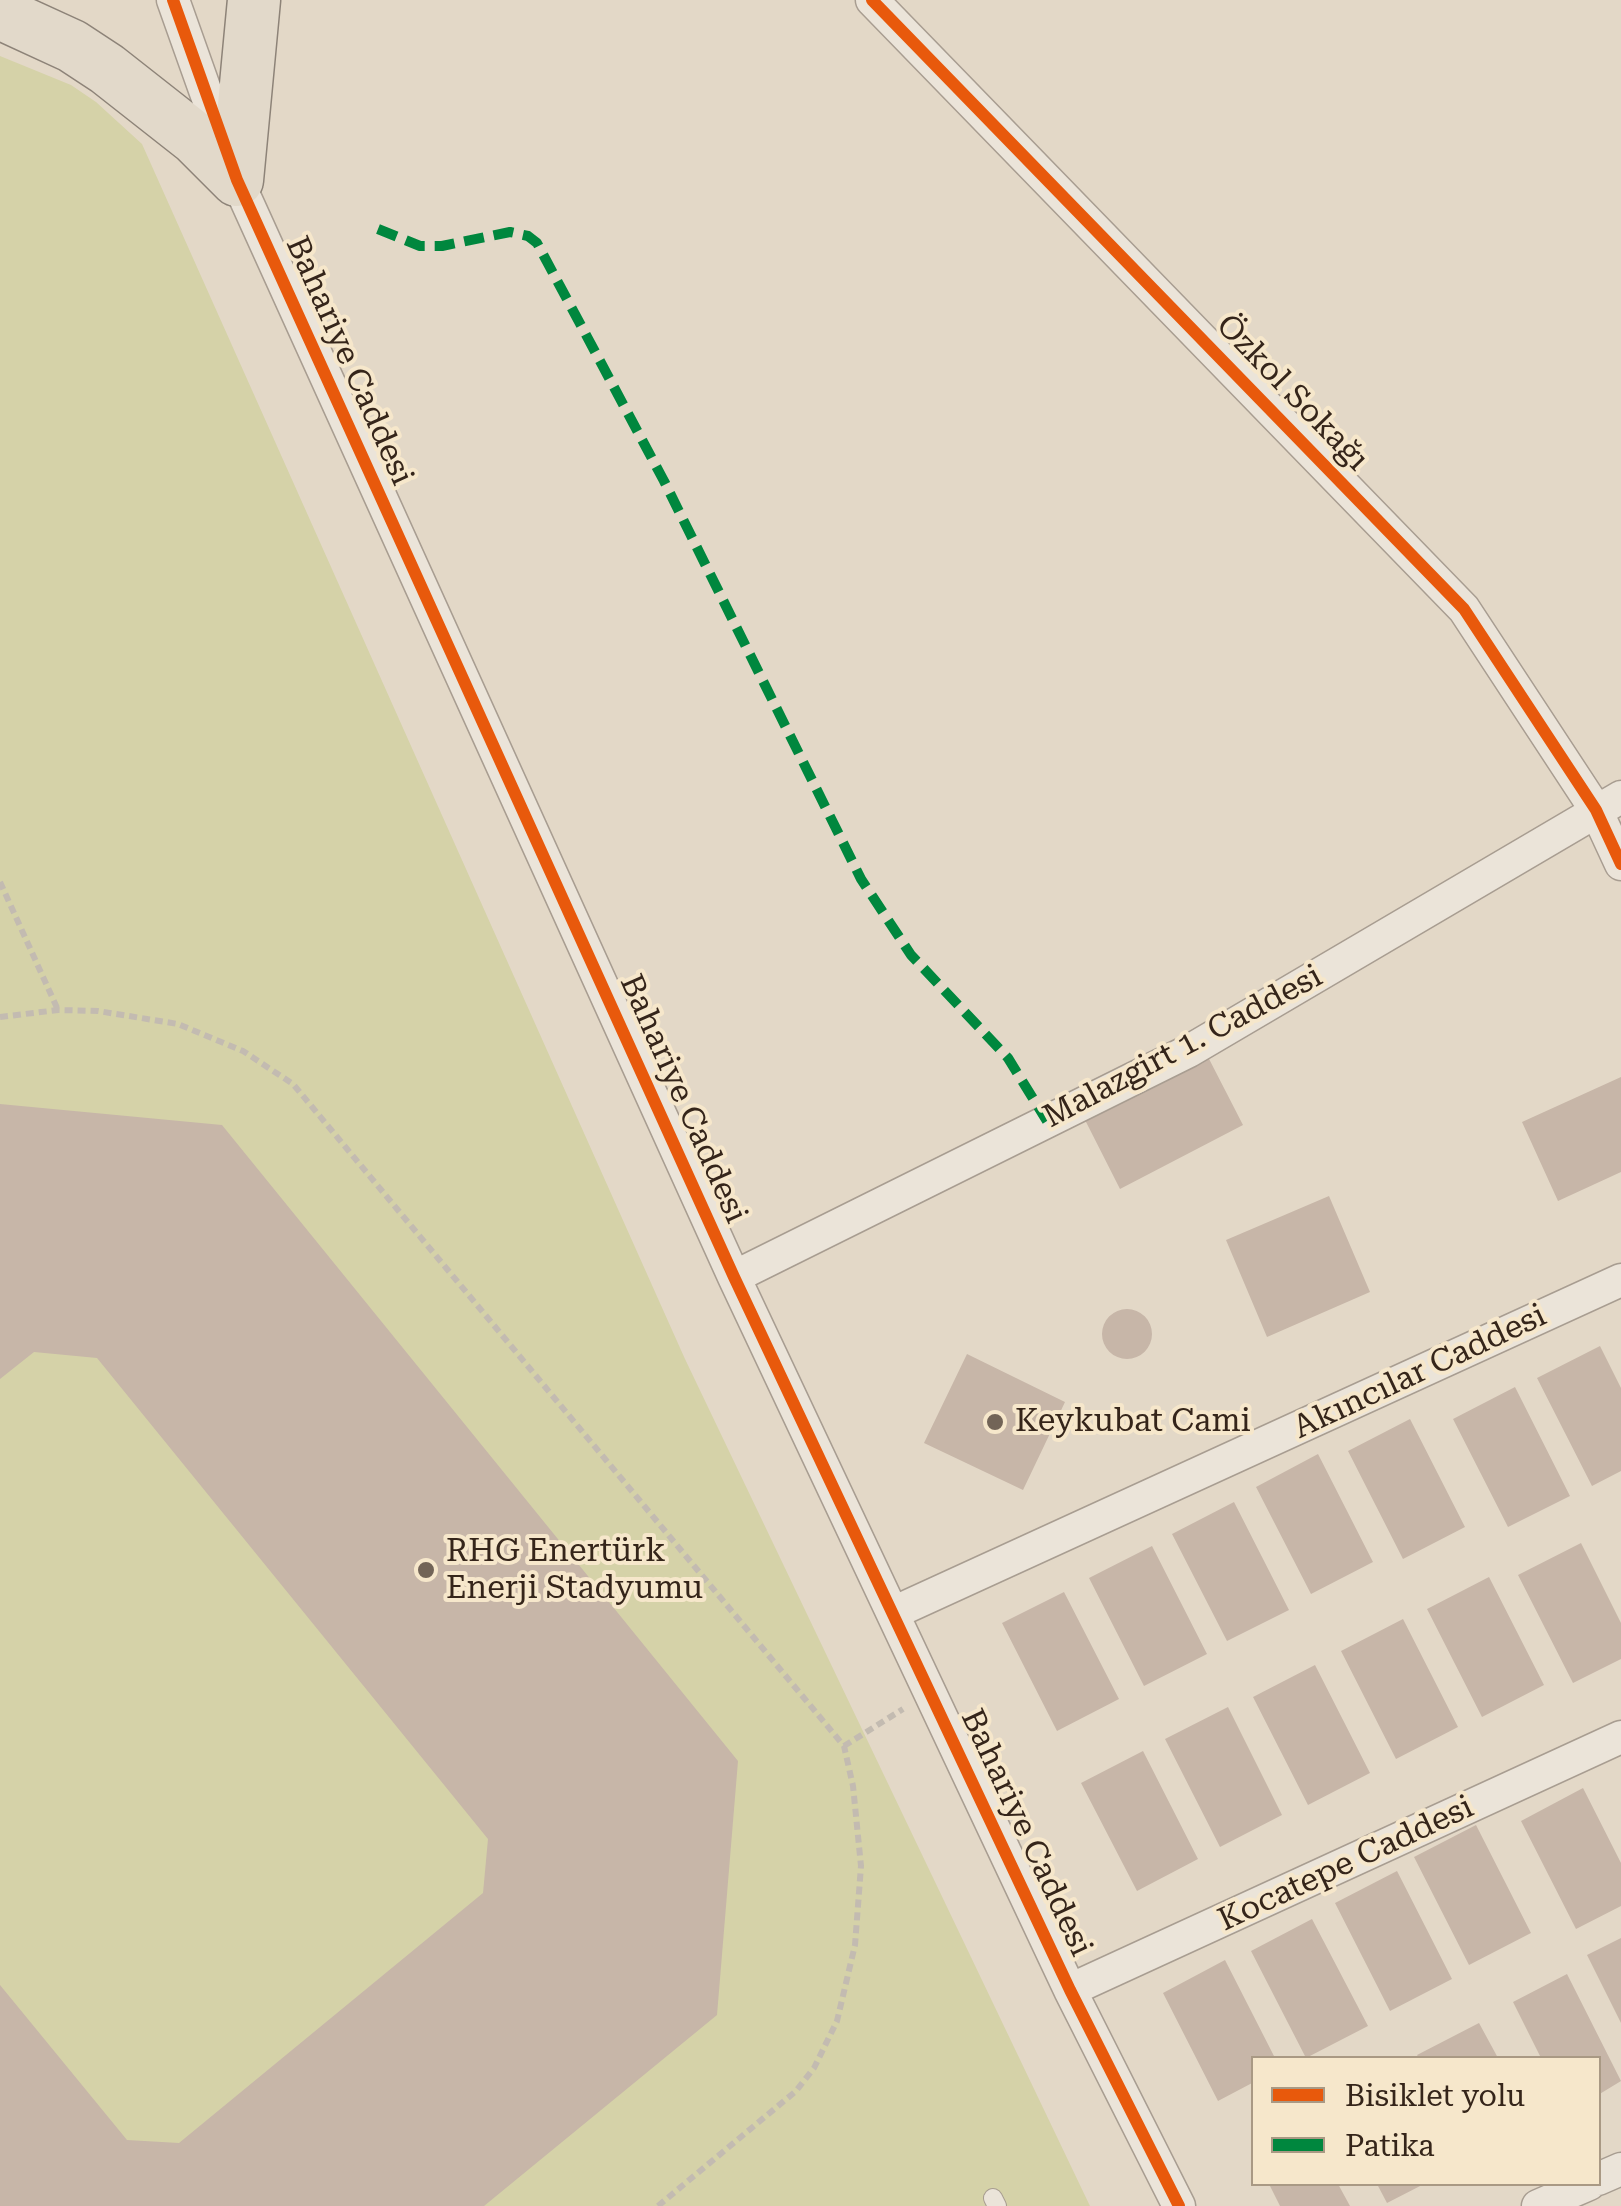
<!DOCTYPE html>
<meta charset="utf-8">
<style>
body{margin:0}
#map{position:relative;width:1621px;height:2206px;overflow:hidden;background:#e3d8c7;font-family:"Roboto Serif",serif}
canvas{display:block}
.legend{position:absolute;left:1251px;top:2056px;width:350px;height:130px;box-sizing:border-box;background:#f6e7cb;border:2px solid #a99984;margin:0;padding:12px 18px;list-style:none;font-size:30px;color:#35251a}
.legend li{display:flex;align-items:center;gap:20px;height:50px}
.legend b{width:50px;border:2px solid #a99984}
</style>
<div id="map">
<canvas width="1621" height="2206"></canvas>
<ul class="legend">
<li><b style="height:12px;background:#e8590c"></b>Bisiklet yolu</li>
<li><b style="height:12px;background:#00873e"></b>Patika</li>
</ul>
</div>
<script>
const c = document.querySelector('canvas').getContext('2d');
c.lineJoin = 'round';
function fill(path, color) { c.fillStyle = color; c.fill(path, 'evenodd'); }
const toPath = rows => new Path2D(rows.map(r => 'M' + r).join(''));
function strokePath(path, color, width, dash) { c.strokeStyle = color; c.lineWidth = width; c.lineCap = dash ? 'butt' : 'round'; c.setLineDash(dash || []); c.stroke(path); }
function write(font, color, halo, rows, align = 'center') {
  c.font = font + ' "Roboto Serif",serif'; c.lineWidth = 8; c.setLineDash([]); c.textBaseline = 'middle'; c.strokeStyle = halo; c.fillStyle = color; for (const [text, x, y, turn = 0] of rows) {
    c.save(); c.translate(x, y); c.rotate((+turn || 0) * Math.PI / 180); c.textAlign = isNaN(turn) ? turn : align; if (halo) c.strokeText(text, 0, 0); c.fillText(text, 0, 0); c.restore();
  }
}
fill(toPath([
 [0,56,71,85,96,102,142,144,685,1359,1090,2206,0,2206]
]), '#d5d2a8');
fill(toPath([
 [1207,1055,1243,1125,1120,1189,1084,1118],
 [1621,1077,1621,1172,1558,1201,1522,1122],
 [0,1104,222,1125,738,1761,717,2015,484,2206,0,2206,0,1985,127,2140,179,2143,483,1893,488,1839,97,1358,34,1352,0,1379],
 [1329,1196,1370,1292,1267,1337,1226,1240],
 '1102 1334a25 25 0 1 1 50 0a25 25 0 1 1-50 0Z',
 [1600,1346,1621,1388,1621,1471,1592,1486,1537,1378],
 [967,1354,1065,1402,1023,1490,924,1443],
 [1515,1387,1570,1496,1508,1527,1453,1419],
 [1410,1419,1465,1527,1403,1559,1348,1451],
 [1318,1454,1373,1562,1311,1594,1256,1487],
 [1234,1502,1289,1610,1227,1641,1172,1534],
 [1581,1543,1621,1623,1621,1659,1573,1683,1518,1575],
 [1152,1546,1207,1654,1144,1686,1089,1578],
 [1489,1577,1544,1685,1482,1717,1427,1609],
 [1064,1592,1119,1699,1057,1731,1002,1623],
 [1403,1619,1458,1727,1396,1759,1341,1651],
 [1315,1665,1370,1773,1308,1805,1253,1697],
 [1228,1707,1282,1815,1220,1847,1165,1739],
 [1143,1751,1198,1859,1137,1891,1081,1783],
 [1583,1788,1621,1863,1621,1906,1576,1929,1521,1821],
 [1476,1825,1531,1933,1469,1965,1414,1857],
 [1397,1871,1452,1979,1390,2011,1335,1903],
 [1312,1919,1368,2026,1306,2058,1251,1951],
 [1621,1938,1621,2023,1587,1955],
 [1225,1960,1275,2058,1254,2058,1254,2082,1218,2101,1163,1993],
 [1567,1974,1621,2081,1598,2095,1598,2058,1541,2058,1513,2002],
 [1479,2023,1498,2058,1419,2058,1417,2055],
 [1269,2184,1338,2184,1350,2206,1280,2206],
 [1377,2184,1424,2184,1387,2203]
]), '#c7b6a8');
const lane = toPath([
 [993,2198,997,2206]
]);
const street = toPath([
 [173,0,237,180,734,1277,1070,1990,1179,2206],
 [872,0,1464,609,1596,810,1621,864],
 [734,1277,1189,1051,1621,797],
 [893,1613,1621,1280],
 [1070,1990,1621,1737],
 [1598,2179,1621,2169],
 [1538,2206,1589,2184]
]);
const primary = toPath([
 [0,13,72,46,107,69,196,139,237,180],
 [237,180,254,0]
]);
strokePath(lane, '#a89d91', 20);
strokePath(street, '#a89d91', 35);
strokePath(primary, '#8d8378', 55);
strokePath(toPath([
 [0,882,58,1010],
 [0,1017,58,1010,98,1011,178,1024,243,1051,293,1084,844,1746,853,1786,861,1866,855,1945,837,2021,814,2068,796,2091,658,2206],
 [844,1746,903,1709]
]), '#c3bbb1', 6, [8, 5]);
strokePath(lane, '#ebe4d9', 18);
strokePath(street, '#ebe4d9', 32);
strokePath(primary, '#e2d9ca', 52);
strokePath(toPath([
 [378,229,420,246,442,246,510,232,528,236,537,243,664,481,861,879,911,955,1008,1058,1047,1121]
]), '#00873e', 10, [20, 10]);
strokePath(toPath([
 [173,0,237,180,734,1277,1070,1990,1179,2206],
 [872,0,1464,609,1596,810,1621,864]
]), '#e8590c', 12);
for (const [x, y, r, color] of [
 [995,1422,10,"#726457"],
 [426,1570,10,"#726457"]
]) { const dot = new Path2D(); dot.arc(x, y, r, 0, 2 * Math.PI); c.fillStyle = color; c.fill(dot); strokePath(dot, '#f6e7cb', 4); }
write('32px', '#35251a', '#f6e7cb', [
 ["Bahariye Caddesi",349,361,66],
 ["Özkol Sokağı",1292,393,46],
 ["Malazgirt 1. Caddesi",1183,1047,-28],
 ["Bahariye Caddesi",683,1099,66],
 ["Akıncılar Caddesi",1420,1372,-25],
 ["Bahariye Caddesi",1026,1833,65],
 ["Kocatepe Caddesi",1346,1864,-25]
]);
write('32px', '#35251a', '#f6e7cb', [
 ["Keykubat Cami",1015,1422],
 ["RHG Enertürk",446,1552],
 ["Enerji Stadyumu",446,1589]
], 'left');
</script>
